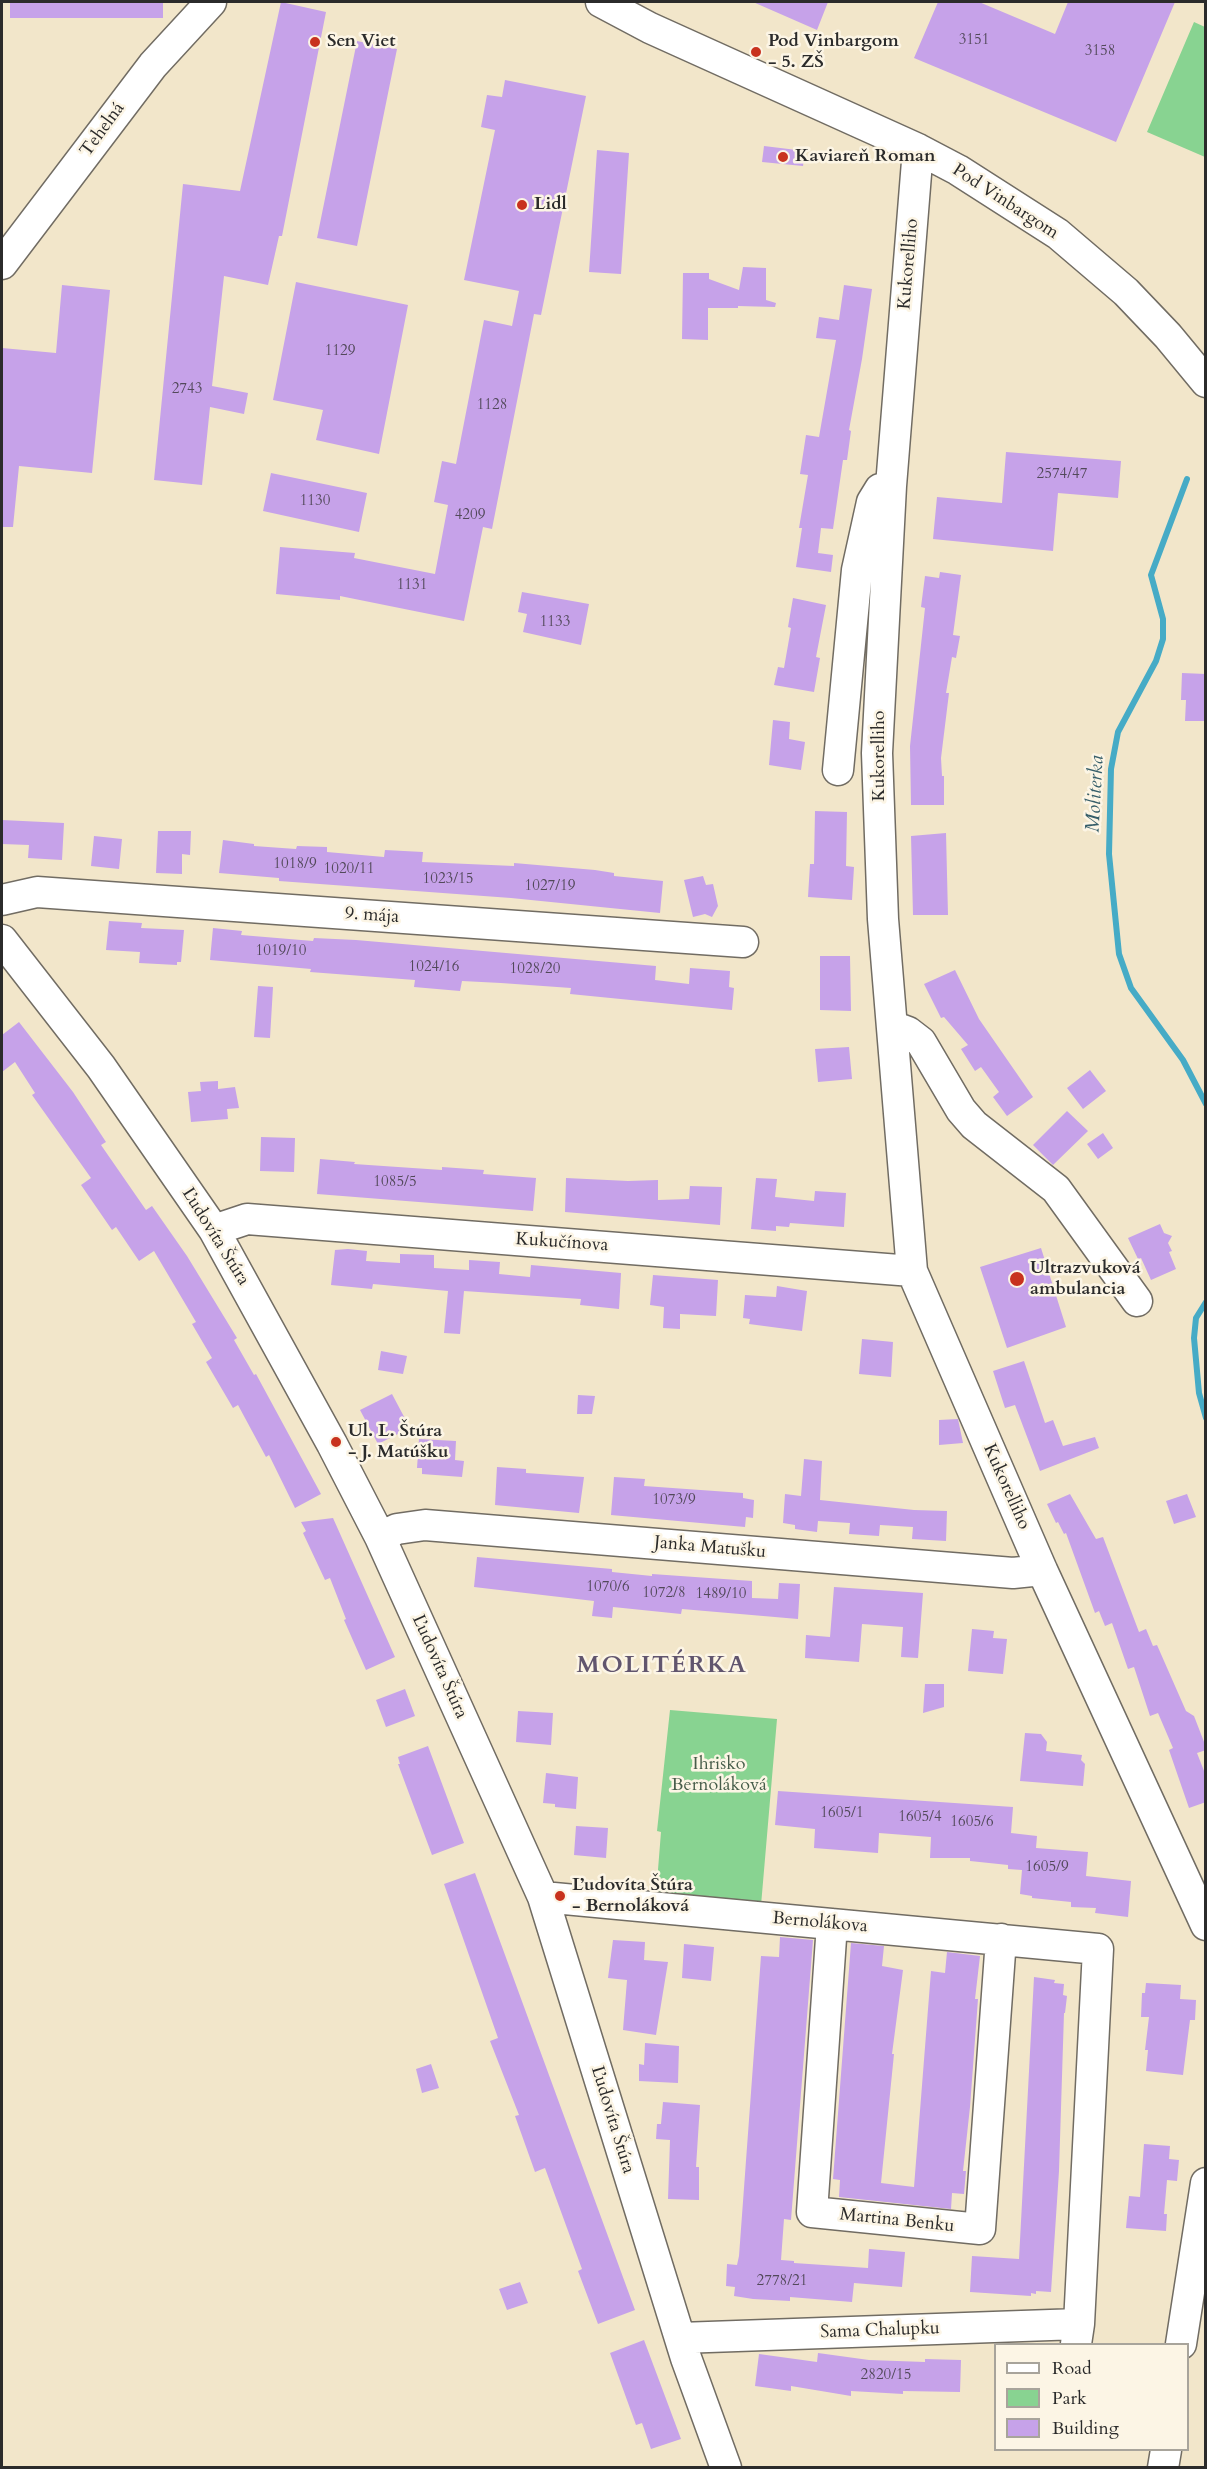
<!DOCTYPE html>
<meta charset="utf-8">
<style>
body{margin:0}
#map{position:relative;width:1207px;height:2469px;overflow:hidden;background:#f2e6ca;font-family:Cardo,serif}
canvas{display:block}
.frame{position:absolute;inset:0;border:3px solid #2b2b2b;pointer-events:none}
.legend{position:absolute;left:994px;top:2343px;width:195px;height:108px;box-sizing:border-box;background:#fcf5e5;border:2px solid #a8a49b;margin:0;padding:8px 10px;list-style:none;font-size:18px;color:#2b2b2b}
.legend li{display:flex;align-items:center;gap:12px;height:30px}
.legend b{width:30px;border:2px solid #a8a49b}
</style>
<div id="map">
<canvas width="1207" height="2469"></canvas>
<div class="frame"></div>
<ul class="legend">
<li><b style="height:8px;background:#fff"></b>Road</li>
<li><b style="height:16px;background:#88d391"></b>Park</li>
<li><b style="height:16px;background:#c6a2e9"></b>Building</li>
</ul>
</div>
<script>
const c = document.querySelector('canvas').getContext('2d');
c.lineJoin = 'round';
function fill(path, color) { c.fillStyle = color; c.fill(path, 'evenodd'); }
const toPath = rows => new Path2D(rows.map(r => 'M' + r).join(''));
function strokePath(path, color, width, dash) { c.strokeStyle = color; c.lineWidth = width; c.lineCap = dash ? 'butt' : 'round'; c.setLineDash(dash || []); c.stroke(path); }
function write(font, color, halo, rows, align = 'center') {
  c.font = font + ' Cardo,serif'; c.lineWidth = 5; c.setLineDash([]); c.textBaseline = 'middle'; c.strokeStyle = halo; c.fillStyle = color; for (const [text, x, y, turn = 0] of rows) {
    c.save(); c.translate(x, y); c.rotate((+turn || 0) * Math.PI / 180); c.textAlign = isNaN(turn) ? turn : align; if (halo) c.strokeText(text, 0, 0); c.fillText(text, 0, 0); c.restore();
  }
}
fill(toPath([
 [1194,22,1205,27,1205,157,1147,132],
 [670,1710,777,1719,760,1917,655,1907,661,1832,657,1831]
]), '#88d391');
strokePath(toPath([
 [1187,479,1151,575,1163,619,1163,639,1156,661,1118,732,1111,769,1109,854,1119,954,1131,988,1183,1060,1206,1104],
 [1206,1302,1196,1318,1194,1338,1199,1393,1206,1418]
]), '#46abc6', 6);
fill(toPath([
 [10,2,163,2,163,18,10,18],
 [281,2,326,12,282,236,279,236,268,285,224,276,212,386,248,393,244,414,210,407,202,485,154,480,183,184,240,191],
 [753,2,828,2,817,30],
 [938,2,979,2,1055,34,1068,2,1175,2,1116,142,914,58],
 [357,41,397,49,357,246,317,238],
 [505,80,586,96,541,315,534,314,492,529,483,527,464,621,340,596,340,600,276,594,280,547,355,553,354,558,435,574,448,505,434,502,442,461,456,464,484,320,512,326,519,291,464,280,495,130,481,127,487,95,502,97],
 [764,146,805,151,803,166,762,162],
 [597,150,629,153,621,274,589,272],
 [743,267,766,268,766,300,776,303,775,307,738,306,738,308,708,308,708,340,682,339,683,273,709,273,709,279,739,290],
 [296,282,408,305,379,454,316,440,323,410,273,400],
 [62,285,110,290,92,473,19,466,13,527,2,527,2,348,56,353],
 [844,285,872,289,862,359,849,430,851,431,847,460,843,460,833,529,821,528,818,553,833,555,831,572,796,567,802,528,799,528,808,475,800,474,806,435,819,437,836,340,816,338,819,317,839,320],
 [1006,452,1121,461,1118,498,1058,493,1053,551,933,539,937,497,1002,503],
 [271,473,367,493,359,532,263,511],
 [940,572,961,575,953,635,960,636,956,658,952,657,946,693,949,693,941,758,942,776,944,776,944,805,911,805,910,746,925,608,921,607,925,576,939,578],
 [522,592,589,604,581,645,523,632,527,614,518,612],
 [793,598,826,605,816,657,820,658,814,692,774,685,778,667,784,668,791,628,788,627],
 [1182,673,1206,674,1206,721,1185,721,1186,700,1181,700],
 [773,720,790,722,789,739,805,742,801,770,769,765],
 [815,811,847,812,846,866,854,867,852,900,808,897,810,864,814,864],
 [2,820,64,823,62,860,28,858,29,845,2,844],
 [158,831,191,831,190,855,182,854,182,874,156,873],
 [946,833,948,915,913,915,911,836],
 [94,836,122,839,119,869,91,866],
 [223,840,254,844,254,846,296,849,297,846,327,847,327,852,384,857,385,850,423,852,422,862,514,866,514,863,595,870,614,873,614,876,663,881,660,913,511,898,279,881,279,878,219,873],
 [703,876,706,885,713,884,718,906,712,917,705,914,693,917,684,880],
 [109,921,142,923,141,928,184,930,181,962,177,962,177,965,139,963,140,952,106,950],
 [213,928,242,931,241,935,313,941,314,938,356,940,656,966,655,980,689,984,690,968,730,971,729,987,734,988,732,1010,570,994,571,988,501,983,462,981,460,991,414,987,415,980,310,972,311,969,210,960],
 [820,956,850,956,851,1011,820,1010],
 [955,970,979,1019,1033,1097,1007,1116,993,1097,999,1092,981,1067,975,1071,961,1049,968,1045,944,1017,941,1018,924,984],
 [258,986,273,987,270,1038,254,1037],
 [19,1022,73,1092,106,1142,101,1145,146,1210,152,1206,187,1256,237,1338,234,1340,254,1375,256,1374,321,1494,295,1508,269,1455,266,1457,238,1405,233,1408,206,1362,212,1358,192,1324,196,1322,154,1251,139,1261,116,1227,112,1230,81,1185,91,1178,32,1095,35,1093,15,1062,2,1072,2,1035],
 [849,1047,852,1079,818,1082,815,1049],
 [1090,1070,1106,1091,1083,1109,1067,1088],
 [218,1081,218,1089,235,1087,239,1108,227,1109,228,1119,191,1122,188,1092,201,1091,200,1082],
 [1067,1111,1088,1131,1053,1165,1033,1145],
 [1103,1133,1113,1148,1098,1159,1087,1144],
 [261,1137,295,1138,294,1172,260,1171],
 [320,1159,355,1162,354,1164,442,1170,442,1167,484,1170,483,1174,536,1178,533,1211,317,1194],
 [566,1178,628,1181,658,1180,658,1200,689,1199,690,1186,722,1187,720,1225,565,1212],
 [756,1178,777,1179,775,1197,814,1201,815,1191,846,1193,844,1227,790,1223,789,1227,776,1226,776,1231,751,1229],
 [1160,1224,1164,1233,1172,1236,1168,1243,1172,1251,1169,1252,1176,1269,1151,1280,1141,1258,1138,1259,1128,1238],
 [1041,1248,1066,1327,1007,1348,980,1267],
 [348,1249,367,1251,366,1261,400,1263,400,1254,434,1255,434,1268,469,1270,469,1260,500,1262,499,1274,530,1277,531,1265,621,1273,619,1309,580,1305,581,1299,464,1291,460,1334,444,1333,448,1291,373,1284,372,1289,331,1285,335,1250],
 [653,1275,718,1280,716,1316,680,1314,680,1329,663,1328,664,1307,650,1305],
 [777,1286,807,1291,802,1331,749,1324,750,1319,743,1318,745,1295,776,1297],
 [862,1339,893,1342,891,1377,859,1374],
 [381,1351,407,1356,403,1374,378,1370],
 [1024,1361,1045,1423,1053,1420,1063,1446,1095,1437,1099,1448,1040,1471,1015,1405,1005,1408,993,1371],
 [392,1394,410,1428,378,1444,360,1410],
 [578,1395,595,1396,592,1414,577,1414],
 [958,1419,963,1443,939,1445,939,1420],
 [419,1439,456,1441,455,1460,464,1461,462,1477,422,1474,422,1468,417,1468],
 [804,1459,822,1461,820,1500,914,1510,947,1511,946,1541,912,1539,913,1527,880,1525,879,1536,849,1534,850,1523,818,1521,817,1532,795,1529,795,1525,783,1523,785,1494,801,1496],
 [497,1467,526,1469,526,1473,584,1477,579,1513,495,1505],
 [614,1477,645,1479,644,1486,743,1493,743,1498,754,1500,753,1518,746,1517,745,1527,611,1515],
 [1070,1494,1096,1539,1103,1537,1139,1632,1146,1629,1153,1646,1157,1645,1186,1711,1194,1716,1206,1747,1206,1750,1197,1753,1206,1776,1206,1802,1189,1808,1169,1750,1173,1748,1158,1713,1150,1716,1134,1667,1128,1669,1112,1623,1105,1626,1099,1611,1095,1613,1066,1533,1064,1534,1058,1522,1056,1523,1047,1504],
 [1187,1494,1196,1517,1174,1524,1166,1501],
 [333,1518,395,1657,366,1670,344,1620,346,1619,330,1578,325,1580,303,1533,306,1531,301,1522],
 [477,1557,612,1569,612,1572,652,1576,652,1574,752,1581,752,1598,778,1599,779,1583,800,1584,798,1619,682,1609,681,1614,613,1607,612,1618,592,1616,594,1601,474,1587],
 [834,1587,923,1593,918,1658,901,1657,903,1627,862,1624,859,1662,805,1658,806,1635,830,1637],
 [972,1629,994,1631,993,1638,1007,1639,1003,1674,968,1671],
 [925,1684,944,1684,944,1707,923,1713],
 [405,1689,415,1716,386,1727,376,1700],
 [518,1711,553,1713,551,1745,516,1742],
 [1025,1733,1041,1734,1047,1742,1046,1751,1082,1755,1081,1760,1085,1764,1083,1786,1020,1781],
 [428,1746,464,1843,432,1855,398,1764,400,1764,398,1757],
 [546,1773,578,1777,576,1809,555,1807,555,1804,543,1803],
 [778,1791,1013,1807,1011,1833,1037,1836,1036,1848,1088,1852,1086,1876,1131,1881,1128,1917,1095,1913,1096,1908,1071,1907,1071,1902,1032,1898,1032,1896,1020,1894,1022,1870,1008,1869,1008,1865,970,1861,970,1858,930,1858,931,1837,879,1833,878,1853,814,1848,815,1829,775,1825],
 [576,1826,608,1828,606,1858,574,1855],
 [475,1873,635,2310,598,2324,578,2271,582,2269,545,2168,535,2172,515,2116,519,2115,490,2041,498,2038,444,1884],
 [780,1937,813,1940,791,2220,784,2219,781,2260,794,2261,794,2263,868,2268,869,2249,905,2252,902,2287,854,2283,852,2302,790,2297,790,2301,753,2299,734,2296,735,2287,726,2286,727,2264,737,2265,739,2256,761,1956,779,1957],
 [613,1940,645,1942,644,1960,668,1962,656,2035,623,2030,627,1980,608,1978],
 [851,1943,884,1946,882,1966,903,1970,892,2054,894,2054,881,2183,914,2187,931,1971,945,1973,947,1952,980,1956,975,1999,978,1999,970,2107,963,2171,966,2171,964,2194,952,2193,951,2209,839,2197,840,2180,833,2179],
 [684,1944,714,1947,711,1981,682,1978],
 [1034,1977,1055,1980,1054,1983,1064,1984,1063,1995,1067,1996,1065,2013,1064,2013,1059,2171,1051,2292,1036,2291,1036,2294,1031,2293,1031,2296,970,2292,972,2256,1019,2259],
 [1146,1983,1181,1985,1180,1999,1196,2000,1195,2020,1190,2020,1183,2075,1146,2071,1148,2050,1145,2050,1149,2017,1141,2017,1142,1993,1145,1993],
 [645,2043,679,2046,678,2083,639,2081,639,2064,644,2065],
 [431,2064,439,2088,422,2093,416,2069],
 [663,2102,700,2105,696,2167,699,2167,699,2200,668,2199,670,2140,656,2139,657,2124,661,2124],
 [1144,2144,1170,2146,1169,2159,1179,2160,1177,2181,1167,2180,1164,2214,1167,2214,1166,2231,1126,2228,1129,2196,1140,2197],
 [520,2282,528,2303,507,2310,499,2289],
 [644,2340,681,2439,651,2449,642,2423,636,2425,610,2353],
 [818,2353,869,2360,925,2362,925,2359,961,2360,960,2392,903,2391,903,2394,851,2391,851,2396,791,2386,791,2391,755,2386,759,2354,817,2362]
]), '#c6a2e9');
const minor = toPath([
 [601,2,650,28,918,149,958,170,1058,234,1126,292,1168,336,1206,382],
 [918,149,891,486,877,753,883,919,912,1271,1042,1570,1206,1925],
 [2,264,153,65,211,2],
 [838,770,857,570,872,502,880,489,888,487],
 [2,900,37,892,743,942],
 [2,940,101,1067,214,1230,332,1444,380,1537,543,1897,686,2358,726,2468],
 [892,1026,908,1032,921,1042,961,1110,974,1125,1056,1189,1137,1301],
 [214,1230,247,1219,912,1271],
 [380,1537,397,1529,425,1525,1013,1573,1042,1570],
 [543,1897,1098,1949,1079,2324,1076,2344],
 [832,1924,812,2212,980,2229,1001,1939],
 [680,2338,1079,2324],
 [1181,2344,1206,2183],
 [1163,2468,1166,2450]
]);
strokePath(minor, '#716c63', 33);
strokePath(minor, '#fff', 30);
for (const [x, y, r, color] of [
 [315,42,6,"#c8321e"],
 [756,52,6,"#c8321e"],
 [783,157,6,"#c8321e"],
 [522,205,6,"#c8321e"],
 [1017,1279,8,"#c8321e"],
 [336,1442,6,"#c8321e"],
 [560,1896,6,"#c8321e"]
]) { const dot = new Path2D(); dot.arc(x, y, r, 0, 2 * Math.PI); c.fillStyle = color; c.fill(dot); strokePath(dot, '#fcf5e5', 2); }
write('15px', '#52495a', null, [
 ["3151",974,41],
 ["3158",1100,52],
 ["1129",340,352],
 ["2743",187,390],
 ["1128",492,406],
 ["2574/47",1062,475],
 ["1130",315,502],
 ["4209",470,516],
 ["1131",412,586],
 ["1133",555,623],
 ["1018/9",295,865],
 ["1020/11",349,870],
 ["1023/15",448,880],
 ["1027/19",550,887],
 ["1019/10",281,952],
 ["1024/16",434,968],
 ["1028/20",535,970],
 ["1085/5",395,1183],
 ["1073/9",674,1501],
 ["1070/6",608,1588],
 ["1072/8",664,1594],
 ["1489/10",721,1595],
 ["1605/1",842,1814],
 ["1605/4",920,1818],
 ["1605/6",972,1823],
 ["1605/9",1047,1868],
 ["2778/21",782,2282],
 ["2820/15",886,2376]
]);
write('bold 18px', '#2b2b2b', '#fcf5e5', [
 ["Sen Viet",327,42],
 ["Pod Vinbargom",768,42],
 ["- 5. ZŠ",768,63],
 ["Kaviareň Roman",795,157],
 ["Lidl",534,205],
 ["Ultrazvuková",1030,1269],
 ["ambulancia",1030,1290],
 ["Ul. L. Štúra",348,1432],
 ["- J. Matúšku",348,1453],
 ["Ľudovíta Štúra",572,1886],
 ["- Bernoláková",572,1907]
], 'left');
write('18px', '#2b2b2b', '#fcf5e5', [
 ["Tehelná",103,130,-54],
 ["Pod Vinbargom",1005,202,33],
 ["Kukorelliho",909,264,-85],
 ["Kukorelliho",880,756,-90],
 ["9. mája",372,916,4],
 ["Ľudovíta Štúra",215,1237,58],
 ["Kukučínova",562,1243,4],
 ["Kukorelliho",1006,1487,66],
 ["Janka Matušku",710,1548,5],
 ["Ľudovíta Štúra",439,1667,66],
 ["Bernolákova",820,1923,5],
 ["Ľudovíta Štúra",612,2120,73],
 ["Martina Benku",897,2221,6],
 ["Sama Chalupku",880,2331,-2]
]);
write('18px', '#475d4a', '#fcf5e5', [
 ["Ihrisko",719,1765],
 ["Bernoláková",719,1786]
]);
write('italic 20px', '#365e69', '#fcf5e5', [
 ["Moliterka",1096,794,-87]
]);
c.letterSpacing = '1.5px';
write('bold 24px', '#61556e', '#fcf5e5', [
 ["MOLITÉRKA",662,1666]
]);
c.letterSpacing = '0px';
</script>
